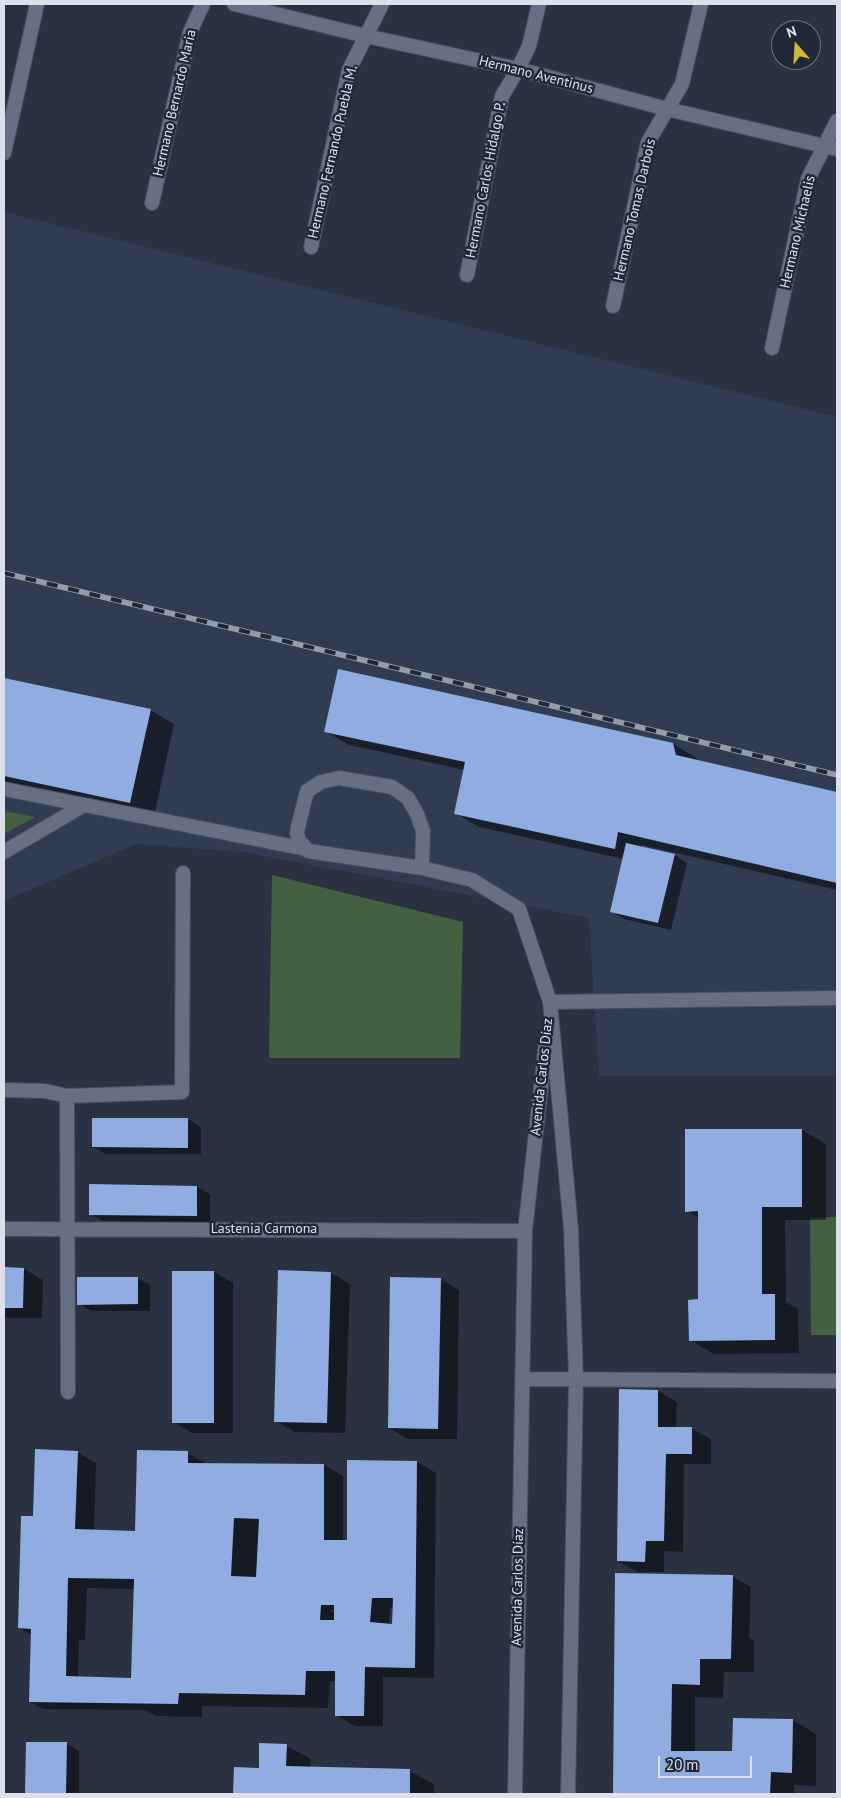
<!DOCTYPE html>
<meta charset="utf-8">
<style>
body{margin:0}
#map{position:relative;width:841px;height:1798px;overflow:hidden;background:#2a3242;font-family:"PT Sans",sans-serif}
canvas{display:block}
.frame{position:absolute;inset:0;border:5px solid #dbe0eb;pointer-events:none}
.north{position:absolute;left:771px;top:20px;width:50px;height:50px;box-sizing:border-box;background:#202838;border:1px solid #6b7280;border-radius:50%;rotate:341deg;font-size:14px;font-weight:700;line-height:20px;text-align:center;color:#dbe0eb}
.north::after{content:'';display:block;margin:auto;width:18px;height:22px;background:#cdb938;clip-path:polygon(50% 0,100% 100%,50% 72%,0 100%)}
.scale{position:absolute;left:658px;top:1756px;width:94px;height:22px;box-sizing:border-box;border:2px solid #dbe0eb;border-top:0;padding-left:6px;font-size:15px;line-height:18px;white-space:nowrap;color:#dbe0eb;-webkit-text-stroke:4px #202838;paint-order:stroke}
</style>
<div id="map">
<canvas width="841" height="1798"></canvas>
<div class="frame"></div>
<div class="north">N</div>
<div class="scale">20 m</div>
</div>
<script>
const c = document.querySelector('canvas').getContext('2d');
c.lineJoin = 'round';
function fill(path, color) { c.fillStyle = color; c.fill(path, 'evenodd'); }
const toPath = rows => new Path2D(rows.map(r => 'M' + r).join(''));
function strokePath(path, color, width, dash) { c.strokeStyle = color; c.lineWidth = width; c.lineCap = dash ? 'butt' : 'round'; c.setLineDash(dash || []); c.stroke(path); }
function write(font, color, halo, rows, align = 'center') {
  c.font = font + ' "PT Sans",sans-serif'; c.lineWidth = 5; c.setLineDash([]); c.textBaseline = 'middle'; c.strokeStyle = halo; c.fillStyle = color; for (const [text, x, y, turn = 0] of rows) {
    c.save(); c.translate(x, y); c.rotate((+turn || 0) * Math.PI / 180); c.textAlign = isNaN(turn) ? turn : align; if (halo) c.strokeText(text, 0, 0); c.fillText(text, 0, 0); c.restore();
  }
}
fill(toPath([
 [4,212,837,417,837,1076,599,1076,589,918,243,852,136,844,4,901]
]), '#313c52');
fill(toPath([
 [4,811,35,817,4,834],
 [272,875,463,922,460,1058,269,1058],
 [837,1217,837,1335,811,1335,810,1218]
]), '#436140');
fill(toPath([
 [4,679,150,710,174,724,154,816,4,784],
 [325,731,673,744,697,758,698,761,837,793,837,890,642,845,642,847,675,855,687,863,671,930,624,919,611,911,624,859,479,827,455,813,465,770,349,745],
 [188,1119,201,1127,201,1154,106,1154,93,1147],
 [802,1130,826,1144,826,1220,785,1220,786,1302,798,1309,799,1353,714,1354,690,1340,700,1301,699,1218,687,1211],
 [91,1186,197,1187,210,1194,210,1223,103,1221,90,1214],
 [4,1269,24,1269,43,1280,42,1318,4,1318],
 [214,1272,233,1283,233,1433,192,1433,174,1422],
 [280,1272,331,1273,350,1284,345,1433,295,1432,276,1421],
 [137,1278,150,1285,150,1311,91,1311,79,1304],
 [440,1279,459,1290,457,1439,408,1439,389,1428],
 [658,1391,677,1402,676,1428,692,1429,711,1439,711,1464,684,1464,683,1552,664,1551,664,1572,637,1572,618,1561],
 [77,1452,96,1463,94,1531,136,1532,188,1453,207,1464,324,1465,343,1476,343,1542,348,1542,417,1462,436,1473,434,1678,383,1677,383,1726,355,1726,336,1715,336,1681,330,1681,328,1708,202,1706,202,1717,156,1716,145,1710,43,1709,30,1702,32,1635,19,1628,34,1517],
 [87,1588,135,1589,132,1680,78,1678,79,1640,85,1640],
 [390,1608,394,1608,393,1625,389,1625],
 [331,1609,340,1614,339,1616,331,1611],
 [732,1576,751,1587,749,1638,754,1641,754,1672,724,1672,723,1698,695,1697,695,1752,734,1752,793,1720,816,1734,816,1786,794,1785,794,1794,614,1794,616,1625],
 [27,1743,66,1743,79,1751,79,1794,27,1794],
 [287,1746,311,1759,310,1768,410,1771,434,1784,434,1794,235,1794,235,1768,260,1769]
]), '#0007');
fill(toPath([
 [338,669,673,743,676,755,837,792,837,883,618,832,615,849,454,814,465,762,324,732],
 [4,678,151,709,130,803,4,776],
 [626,843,675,854,658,923,610,912],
 [92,1118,188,1118,188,1148,92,1147],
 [685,1129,802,1129,802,1207,762,1207,762,1294,775,1294,775,1340,689,1341,688,1300,698,1299,698,1211,685,1212],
 [89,1184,197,1186,197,1216,89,1215],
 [4,1267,24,1268,23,1308,4,1308],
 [278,1270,331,1272,327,1423,274,1422],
 [172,1271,214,1271,214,1423,172,1423],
 [77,1277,138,1277,138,1304,77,1305],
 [390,1277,441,1278,438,1429,388,1428],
 [619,1389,658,1390,658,1427,692,1427,692,1454,666,1454,664,1541,646,1541,645,1562,617,1561],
 [35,1449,78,1451,75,1529,135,1531,137,1450,188,1451,188,1463,324,1464,324,1540,347,1540,347,1460,417,1461,415,1668,365,1667,364,1716,335,1716,335,1671,306,1671,305,1695,179,1693,178,1704,29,1702,31,1629,18,1628,21,1516,33,1516],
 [234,1518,259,1519,256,1577,231,1576],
 [68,1578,134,1579,131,1678,66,1676],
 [372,1598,393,1598,392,1624,370,1622],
 [321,1605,334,1605,334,1620,320,1620],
 [615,1573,733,1575,731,1659,700,1659,700,1685,672,1684,671,1751,732,1751,733,1718,793,1719,792,1773,771,1772,770,1794,613,1794],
 [26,1742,67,1742,66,1794,25,1794],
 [259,1743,287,1744,286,1766,410,1769,410,1794,233,1794,234,1767,259,1768]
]), '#91ace1');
const service = toPath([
 [4,789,301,848],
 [4,852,84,805],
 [550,1002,837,998]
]);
const minor = toPath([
 [234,4,366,36,518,69,667,109,837,149],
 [4,153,37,4],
 [152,203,190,32,203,4],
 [311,247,349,70,382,4],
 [467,275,502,96,518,69,529,46,539,4],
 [613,306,648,142,682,84,701,4],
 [772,348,808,179,837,121],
 [339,778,392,787,408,798,417,814,423,831,422,868,308,851,303,845,301,848,297,833,298,827,307,791,321,782,339,778],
 [422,868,472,880,519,909,550,1002,571,1229,576,1380,568,1794],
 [4,1090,45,1091,67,1096,182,1092,183,873],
 [67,1096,68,1392],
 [4,1229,525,1231],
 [522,1379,837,1381],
 [515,1794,525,1231,547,1033]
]);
strokePath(service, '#464d5b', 16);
strokePath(minor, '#464d5b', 16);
strokePath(service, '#677083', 14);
strokePath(minor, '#677083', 14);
const rail = toPath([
 [4,573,837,775]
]);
strokePath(rail, '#959ca9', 5.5);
strokePath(rail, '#202838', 4, [11]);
write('14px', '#dbe0eb', '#202838', [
 ["Hermano Aventinus",536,75,14],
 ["Hermano Bernardo Maria",175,103,-77],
 ["Hermano Fernando Puebla M.",333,152,-77],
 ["Hermano Carlos Hidalgo P.",486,180,-79],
 ["Hermano Tomas Darbois",635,210,-77],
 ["Hermano Michaelis",798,232,-77],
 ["Avenida Carlos Díaz",542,1077,-84],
 ["Lastenia Carmona",264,1229],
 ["Avenida Carlos Díaz",518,1587,-89]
]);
</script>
